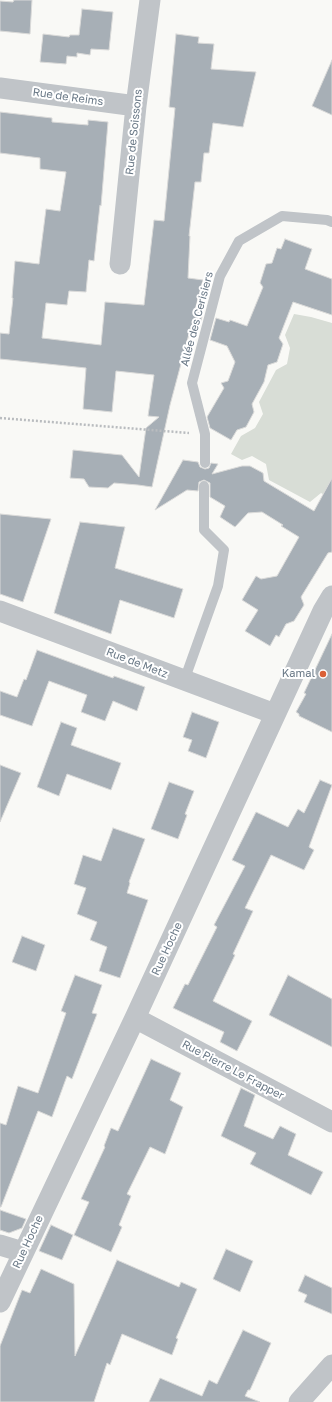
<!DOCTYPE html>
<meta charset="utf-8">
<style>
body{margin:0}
canvas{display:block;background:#f9f9f6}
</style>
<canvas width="332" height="1402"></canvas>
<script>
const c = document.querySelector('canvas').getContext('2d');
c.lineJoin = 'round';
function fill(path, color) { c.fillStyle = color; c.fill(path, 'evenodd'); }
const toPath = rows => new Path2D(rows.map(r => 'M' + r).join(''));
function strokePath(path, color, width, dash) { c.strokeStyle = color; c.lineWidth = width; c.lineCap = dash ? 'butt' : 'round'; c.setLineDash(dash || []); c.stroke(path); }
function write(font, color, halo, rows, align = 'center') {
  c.font = font + ' "Golos Text",sans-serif'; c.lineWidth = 4; c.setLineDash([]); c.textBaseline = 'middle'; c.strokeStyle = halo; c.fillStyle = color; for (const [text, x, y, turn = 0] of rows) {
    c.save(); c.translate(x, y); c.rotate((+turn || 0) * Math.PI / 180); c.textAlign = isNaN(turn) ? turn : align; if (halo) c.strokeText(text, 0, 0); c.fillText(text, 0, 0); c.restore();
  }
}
fill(toPath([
 [294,314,311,317,332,323,332,499,321,493,310,502,269,480,266,464,252,456,242,460,231,454,241,436,255,428,263,414,259,402,276,370,287,364,290,348,285,335]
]), '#d8ddd6');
const building = toPath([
 [14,0,32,0,30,34,0,31,0,1,13,2,14,0],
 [82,9,113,12,109,50,91,49,90,55,77,53,77,57,67,56,66,64,40,62,43,34,69,37,70,35,79,35,82,9],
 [176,34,199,37,198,43,214,44,211,69,256,72,243,127,213,123,209,153,204,153,201,182,195,182,189,236,190,236,188,278,203,280,195,310,203,313,197,336,189,334,170,405,152,487,138,485,114,483,108,488,89,487,84,479,70,478,73,450,122,455,139,477,146,428,159,417,148,416,154,375,116,371,112,412,83,409,86,368,0,359,0,333,9,334,13,298,12,298,15,261,39,264,46,209,60,211,66,172,40,169,40,158,0,153,0,112,52,118,52,122,88,125,88,120,108,122,101,206,100,205,94,261,89,260,86,292,69,291,67,305,46,303,42,338,101,345,105,302,144,305,154,220,164,221,175,108,169,107,176,34],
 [332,60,332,115,312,106,332,60],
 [285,239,312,249,305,269,332,279,332,315,293,302,279,338,283,344,277,362,268,365,264,382,252,404,254,412,246,427,237,430,231,440,210,428,207,417,224,388,221,383,228,381,235,362,227,346,210,340,216,318,229,322,230,320,247,326,263,287,260,283,266,264,272,263,277,248,281,249,285,239],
 [183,460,198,462,200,467,205,469,209,468,211,463,218,464,212,474,242,466,250,466,263,473,264,481,314,511,332,478,332,552,328,553,301,597,304,605,294,621,286,624,279,637,276,635,270,646,245,631,258,610,242,600,256,576,261,579,277,576,299,537,281,526,283,525,262,512,248,513,235,527,220,517,225,506,210,497,210,483,204,480,199,482,198,491,187,490,155,510,183,460],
 [0,514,51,519,23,602,0,594,0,514],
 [80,522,125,527,115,568,183,589,174,618,120,600,111,634,54,613,80,522],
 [332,634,332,732,299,716,299,714,296,712,306,694,304,693,332,634],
 [37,650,113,678,114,676,145,687,137,711,113,701,105,721,81,712,87,695,49,681,32,726,0,715,0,691,17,697,24,679,26,680,37,650],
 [192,712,219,722,206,758,188,751,192,740,183,737,192,712],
 [61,722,77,728,71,745,121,763,111,790,67,774,59,796,37,787,61,722],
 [0,765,21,773,0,822,0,765],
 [320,780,332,785,309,847,314,850,304,870,271,855,245,908,253,911,233,954,235,955,213,1001,252,1021,237,1051,220,1042,224,1032,173,1008,185,984,188,985,217,927,214,925,245,866,232,860,256,812,288,827,298,809,304,813,320,780],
 [169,782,194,791,185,814,187,815,178,839,151,829,169,782],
 [113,828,145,839,129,882,130,883,127,893,148,900,120,978,99,971,107,947,90,940,97,922,77,914,86,888,74,884,83,855,101,861,113,828],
 [22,936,45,945,36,971,12,962,22,936],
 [75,975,102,985,92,1013,97,1014,72,1079,67,1076,52,1117,38,1111,1,1207,0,1207,0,1123,6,1125,18,1086,38,1093,66,1013,61,1011,75,975],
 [288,975,332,999,332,1047,269,1015,288,975],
 [151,1059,181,1073,170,1100,183,1107,165,1154,150,1147,127,1194,131,1196,119,1225,122,1227,111,1252,74,1235,89,1202,81,1199,105,1147,104,1146,111,1128,118,1131,151,1059],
 [241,1088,255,1095,244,1126,273,1139,280,1126,296,1134,288,1155,323,1172,311,1195,250,1164,256,1153,221,1136,241,1088],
 [0,1210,26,1219,22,1228,9,1233,0,1230,0,1210],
 [51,1225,73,1235,62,1260,39,1251,51,1225],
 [226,1249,253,1261,240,1292,213,1279,226,1249],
 [117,1260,179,1287,181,1282,197,1289,176,1338,178,1339,172,1355,122,1334,110,1365,107,1363,94,1402,0,1402,0,1346,22,1290,30,1293,41,1269,74,1284,75,1356,117,1260],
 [305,1275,332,1288,332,1314,304,1302,307,1295,298,1291,305,1275],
 [243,1330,271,1343,250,1390,248,1390,245,1396,260,1402,149,1402,160,1378,202,1396,209,1380,217,1384,243,1330]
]);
fill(building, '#a7afb6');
strokePath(building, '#dadad9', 1);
strokePath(toPath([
 [0,418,189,433]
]), '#b9bcbf', 2.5, [2, 2]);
strokePath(toPath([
 [205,463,205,434,192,383,220,276,239,241,282,216,327,220,332,222],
 [184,681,218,586,224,550,204,530,204,486]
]), '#c0c4c8', 10);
strokePath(toPath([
 [0,88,136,106],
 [120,264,136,106,150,0],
 [0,611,275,714],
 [135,1018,332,1122],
 [0,1245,23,1252],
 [0,1302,135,1018,323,611,332,596],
 [299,1402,332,1365]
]), '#c0c4c8', 21);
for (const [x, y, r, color] of [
 [323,674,4,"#da5f36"]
]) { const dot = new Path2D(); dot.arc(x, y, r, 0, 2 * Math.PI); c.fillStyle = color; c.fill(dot); strokePath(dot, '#fff', 1.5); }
write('11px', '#697886', '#fff', [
 ["Rue de Reims",68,97,8],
 ["Rue de Soissons",134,132,-84],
 ["Allée des Cerisiers",197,319,-75],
 ["Rue de Metz",137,663,21],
 ["Rue Hoche",167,949,-65],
 ["Rue Pierre Le Frapper",233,1070,28],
 ["Rue Hoche",28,1242,-65]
]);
write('11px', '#697886', '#fff', [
 ["Kamal",315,674]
], 'right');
</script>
